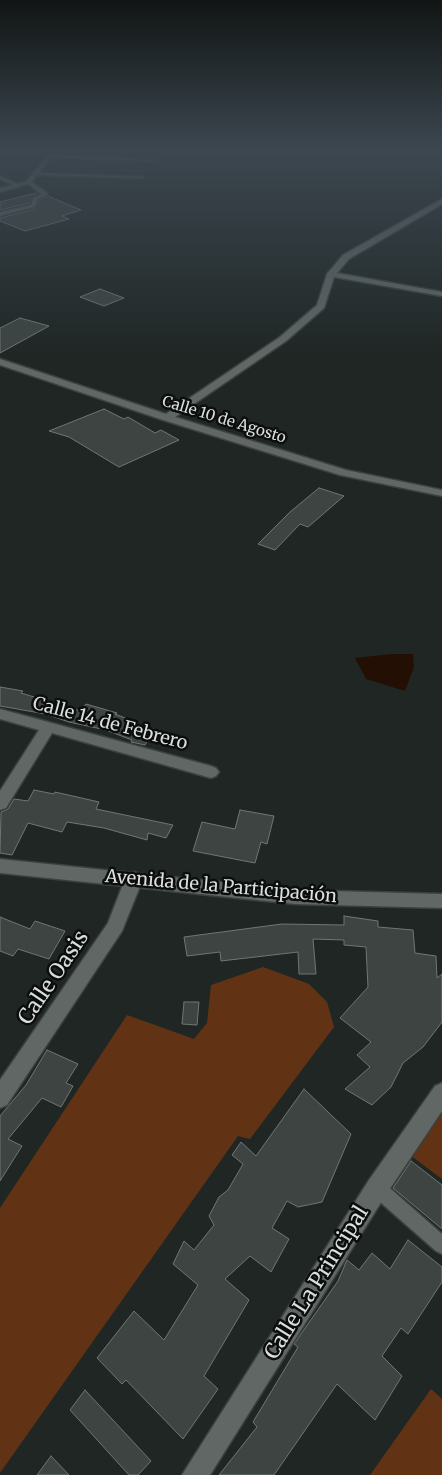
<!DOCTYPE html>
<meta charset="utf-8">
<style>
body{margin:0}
canvas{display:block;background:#1f2624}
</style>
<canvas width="442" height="1475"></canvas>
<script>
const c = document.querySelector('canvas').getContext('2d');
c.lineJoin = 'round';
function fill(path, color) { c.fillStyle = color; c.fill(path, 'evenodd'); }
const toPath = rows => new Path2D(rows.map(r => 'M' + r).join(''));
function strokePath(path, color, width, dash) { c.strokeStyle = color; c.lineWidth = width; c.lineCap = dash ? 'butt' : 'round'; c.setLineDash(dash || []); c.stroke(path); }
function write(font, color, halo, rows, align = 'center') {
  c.font = font + ' Merriweather,serif'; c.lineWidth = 5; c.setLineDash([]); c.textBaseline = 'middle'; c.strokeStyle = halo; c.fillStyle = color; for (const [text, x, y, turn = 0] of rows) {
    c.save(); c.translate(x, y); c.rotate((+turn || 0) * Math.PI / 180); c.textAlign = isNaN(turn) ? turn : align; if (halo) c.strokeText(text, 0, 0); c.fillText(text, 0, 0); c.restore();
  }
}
fill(toPath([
 [263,967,309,984,327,1002,334,1027,250,1139,238,1136,0,1473,0,1208,127,1015,194,1039,207,1023,211,985],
 [442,1096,442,1179,406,1152],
 [431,1389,442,1399,442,1475,370,1475]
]), '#613314');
fill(toPath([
 [391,654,413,654,414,667,405,691,366,679,355,658]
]), '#230f03');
const building = toPath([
 [36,193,30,203,0,210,0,202,36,193],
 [48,196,81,210,62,216,69,219,25,231,0,221,0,218,35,209,39,200,48,196],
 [100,289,124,298,104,306,80,297,100,289],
 [20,318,49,326,0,353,0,328,20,318],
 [104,409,124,419,128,417,155,433,161,430,179,440,119,467,69,437,49,431,104,409],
 [319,488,344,496,308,527,300,524,275,550,258,544,290,512,319,488],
 [0,687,23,691,21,693,80,711,86,704,117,713,115,714,128,719,126,722,154,729,145,745,131,742,132,740,106,730,69,722,46,714,0,706,0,687],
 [34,790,54,794,55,792,99,802,96,809,173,825,166,838,148,833,147,840,104,828,67,822,62,832,28,823,12,855,0,853,1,812,8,809,14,799,28,801,34,790],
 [240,810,274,816,267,844,261,842,255,863,193,851,202,822,235,829,240,810],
 [344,916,378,921,378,927,413,930,415,953,436,956,437,978,442,974,442,1022,423,1047,403,1063,391,1087,372,1105,345,1089,370,1067,357,1055,371,1042,340,1018,368,987,366,947,344,945,344,940,313,939,316,974,299,974,298,952,221,961,220,952,187,956,184,937,282,924,344,925,344,916],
 [0,917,30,929,35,921,65,931,49,959,18,949,13,956,0,951,0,917],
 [184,1002,199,1002,197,1025,182,1024,184,1002],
 [47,1050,78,1064,66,1083,73,1086,61,1107,42,1098,8,1139,22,1146,0,1181,0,1116,26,1085,47,1050],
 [304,1089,351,1134,322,1202,298,1207,287,1201,272,1228,289,1239,271,1272,250,1256,225,1279,249,1300,204,1376,218,1389,183,1439,126,1380,122,1384,97,1358,134,1311,164,1340,198,1285,173,1264,184,1241,194,1250,214,1225,209,1216,219,1197,228,1190,243,1164,232,1155,241,1142,256,1156,304,1089],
 [411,1161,442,1185,442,1229,393,1188,411,1161],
 [408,1240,442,1267,442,1282,408,1334,401,1328,382,1356,402,1376,375,1420,337,1384,274,1475,219,1475,257,1427,253,1422,298,1347,294,1344,338,1281,347,1260,359,1270,372,1253,390,1269,408,1240],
 [85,1390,151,1461,138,1475,129,1475,70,1410,85,1390],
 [51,1456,69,1475,37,1475,51,1456]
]);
fill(building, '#3d4442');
strokePath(building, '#6f7674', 1);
const service = toPath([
 [51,151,55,152,53,155,152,160,150,161,51,157,39,173,144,177,142,178,37,175,32,182,47,193,47,195,38,199,35,207,0,216,0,212,31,205,34,197,41,194,28,184,0,192,0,188,13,185,0,179,0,176,18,184,27,181,51,151],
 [377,1180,383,1182,442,1234,442,1254,436,1251,371,1194,369,1188,371,1182,377,1180]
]);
const minor = toPath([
 [442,199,442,204,349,259,337,273,442,292,442,296,334,277,324,308,286,341,175,417,346,470,442,490,442,496,340,475,163,420,0,365,0,359,166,414,280,337,317,305,327,274,343,255,442,199],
 [0,709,211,766,216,768,219,772,216,776,211,778,52,733,6,808,0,810,0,791,39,730,0,719,0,709],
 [134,872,140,874,143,879,122,931,7,1105,0,1108,0,1080,108,923,125,879,128,874,134,872],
 [442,1083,442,1111,385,1196,210,1475,182,1475,369,1180,435,1086,442,1083]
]);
const secondary = toPath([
 [0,859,295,890,442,894,442,908,295,904,0,873,0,859]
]);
strokePath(service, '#3b413f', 3);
strokePath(minor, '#3b413f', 3);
strokePath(secondary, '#3b413f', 3);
fill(service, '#606765');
fill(minor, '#606765');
fill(secondary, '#606765');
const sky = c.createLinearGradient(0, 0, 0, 357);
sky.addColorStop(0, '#111514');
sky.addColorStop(0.42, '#3c4750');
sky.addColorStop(1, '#3c475000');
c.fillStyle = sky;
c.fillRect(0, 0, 442, 357);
write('15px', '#dadedd', '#0b0e0d', [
 ["Calle 10 de Agosto",224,420,17]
]);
write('18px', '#dadedd', '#0b0e0d', [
 ["Calle 14 de Febrero",110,724,15],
 ["Avenida de la Participación",221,887,5]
]);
write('21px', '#dadedd', '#0b0e0d', [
 ["Calle Oasis",54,978,-56],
 ["Calle La Principal",317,1283,-58]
]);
</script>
